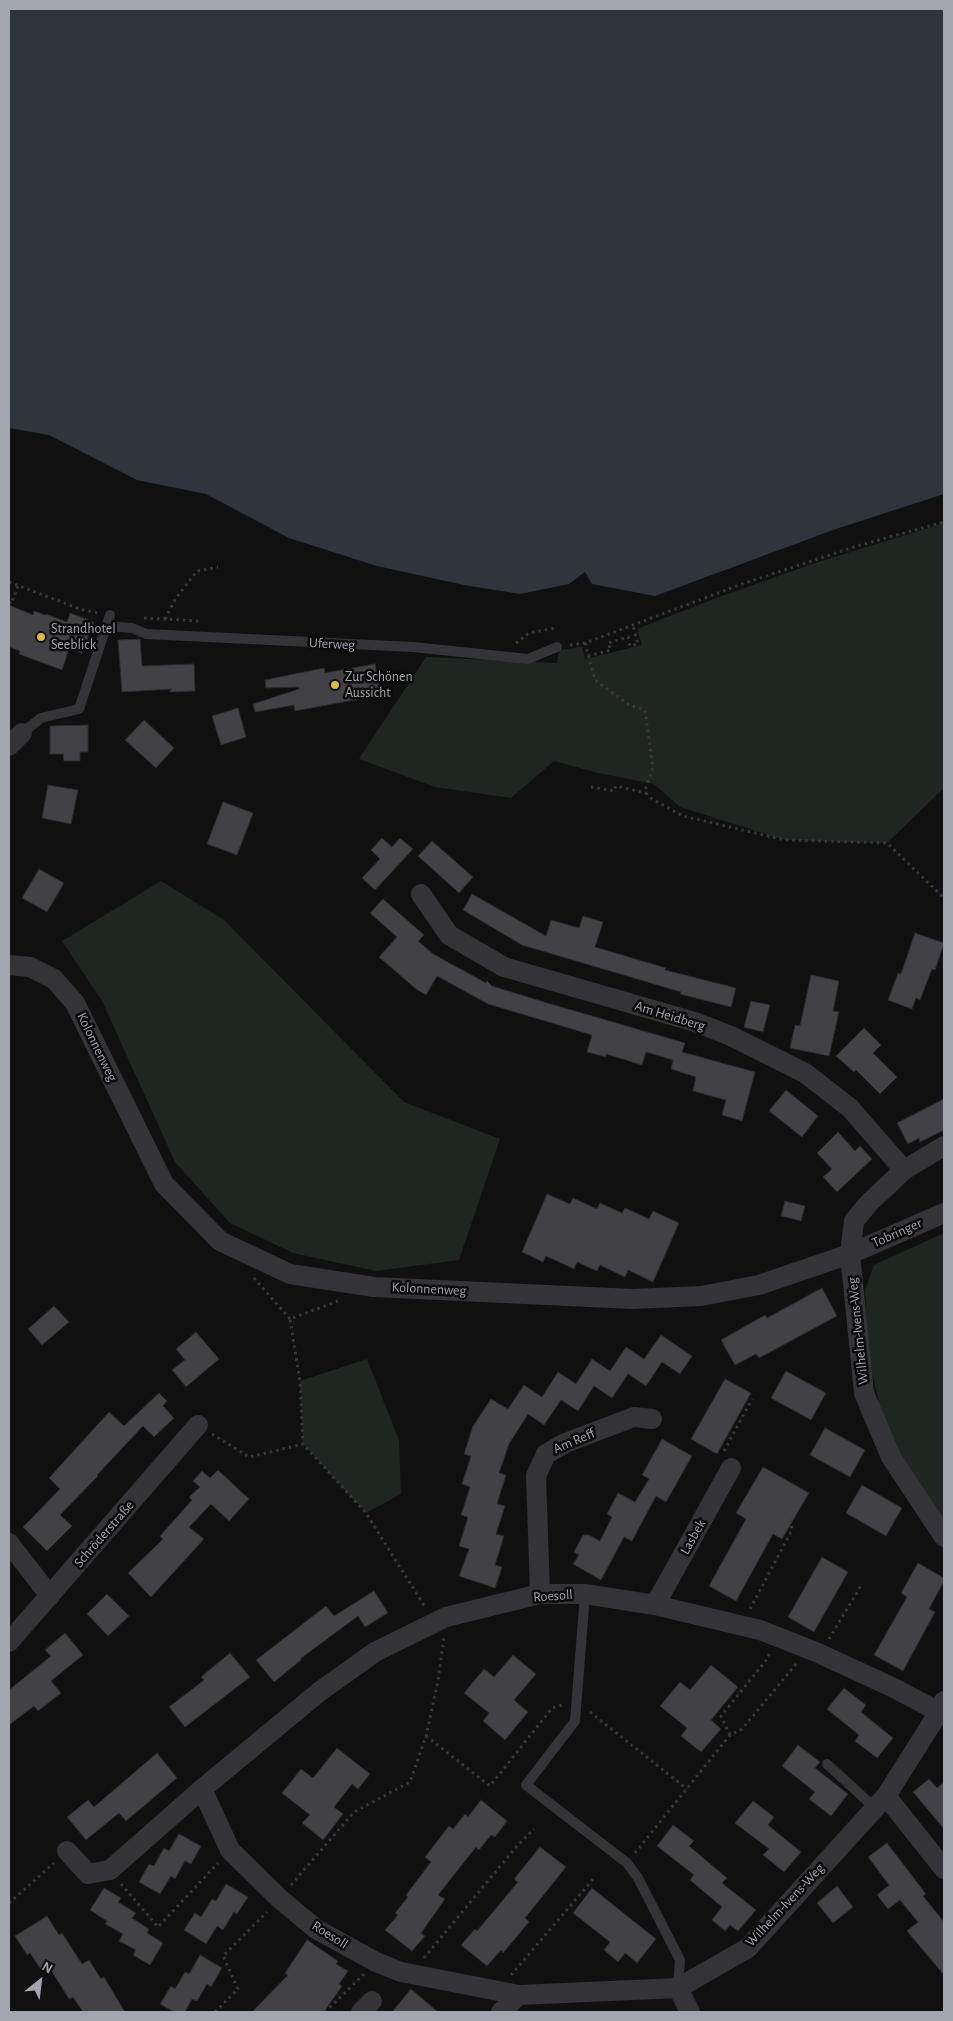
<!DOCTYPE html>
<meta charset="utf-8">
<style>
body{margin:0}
#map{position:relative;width:953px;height:2021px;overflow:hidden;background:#101011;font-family:"Alegreya Sans",sans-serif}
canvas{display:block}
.frame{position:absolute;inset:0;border:10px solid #a3a5b0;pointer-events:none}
.north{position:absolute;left:15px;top:1956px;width:50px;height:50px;-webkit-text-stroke:4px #0b0b0c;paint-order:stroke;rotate:29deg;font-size:14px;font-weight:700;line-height:20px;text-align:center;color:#a3a5b0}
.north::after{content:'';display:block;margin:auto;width:18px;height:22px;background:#a3a5b0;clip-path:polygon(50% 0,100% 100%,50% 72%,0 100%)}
</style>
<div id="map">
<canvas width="953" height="2021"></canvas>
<div class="frame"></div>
<div class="north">N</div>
</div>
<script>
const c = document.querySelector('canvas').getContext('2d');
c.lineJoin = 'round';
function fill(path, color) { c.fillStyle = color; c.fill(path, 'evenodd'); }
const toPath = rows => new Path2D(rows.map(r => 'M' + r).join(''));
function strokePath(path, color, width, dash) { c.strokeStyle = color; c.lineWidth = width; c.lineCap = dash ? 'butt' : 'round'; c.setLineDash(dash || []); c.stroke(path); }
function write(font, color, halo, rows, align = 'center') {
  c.font = font + ' "Alegreya Sans",sans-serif'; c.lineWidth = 5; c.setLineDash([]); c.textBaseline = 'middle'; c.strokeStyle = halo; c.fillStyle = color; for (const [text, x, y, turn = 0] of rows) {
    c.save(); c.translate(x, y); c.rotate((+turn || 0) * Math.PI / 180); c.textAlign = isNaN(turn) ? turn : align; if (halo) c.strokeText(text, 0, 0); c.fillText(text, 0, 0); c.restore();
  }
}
fill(toPath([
 [944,523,944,788,887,843,785,840,680,807,654,784,598,773,554,761,511,798,435,787,359,759,426,657,557,663,559,650,582,647,585,659,642,645,637,629,719,597,815,563],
 [161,881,224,920,404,1102,500,1139,459,1260,376,1271,293,1253,230,1223,175,1162,102,1001,62,941],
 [944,1233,944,1520,908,1472,882,1415,868,1356,865,1290,874,1265],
 [367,1359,399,1440,401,1494,366,1513,303,1444,300,1381]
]), '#1f2520');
fill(toPath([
 [9,9,944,9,944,494,833,530,655,596,592,584,585,572,569,584,520,594,464,585,377,566,289,538,206,494,137,480,49,435,9,428]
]), '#2f353c');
const building = toPath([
 [9,605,33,615,34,611,45,615,46,614,67,622,70,613,94,622,82,653,69,649,62,670,19,654,20,651,9,647,9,605],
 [140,639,142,666,194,664,195,691,169,692,172,689,122,692,118,640,140,639],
 [375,664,381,695,295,711,294,705,255,712,253,704,299,689,299,687,266,688,265,680,324,668,325,673,375,664],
 [238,708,246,737,221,745,212,716,238,708],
 [144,720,174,748,156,768,125,740,144,720],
 [88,725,88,752,80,752,80,761,64,761,63,754,50,754,50,726,88,725],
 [48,785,78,790,71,824,42,818,48,785],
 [223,802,253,813,237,855,207,844,223,802],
 [382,838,392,847,400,838,413,849,375,890,362,878,380,859,371,850,382,838],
 [432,841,473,877,459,893,418,856,432,841],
 [39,869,64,883,47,912,22,898,39,869],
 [472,894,546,936,551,920,579,928,583,916,603,922,595,947,666,968,665,970,736,988,731,1007,680,994,681,992,522,945,463,910,472,894],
 [383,899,424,935,418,941,433,954,486,983,487,981,492,986,544,1002,685,1043,682,1052,755,1072,742,1121,722,1115,726,1100,693,1091,696,1077,671,1069,673,1060,646,1052,642,1065,606,1054,606,1057,587,1052,592,1035,488,1004,437,976,426,995,416,989,379,957,397,937,370,913,383,899],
 [915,933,944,943,935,970,932,969,920,1000,916,998,912,1009,888,1000,898,973,901,974,915,933],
 [811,975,839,981,833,1011,839,1012,829,1056,790,1048,795,1025,800,1026,811,975],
 [751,1001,770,1005,763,1032,744,1027,751,1001],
 [864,1028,881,1045,873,1053,897,1077,880,1094,856,1070,854,1072,836,1056,864,1028],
 [786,1090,818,1116,802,1137,769,1111,786,1090],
 [944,1099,944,1130,920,1142,919,1138,908,1144,897,1123,944,1099],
 [838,1132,855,1151,860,1146,872,1159,837,1192,823,1177,832,1169,817,1153,838,1132],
 [547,1194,570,1204,573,1198,597,1209,600,1203,622,1213,625,1208,649,1219,653,1211,679,1223,653,1282,628,1270,625,1277,600,1265,597,1271,577,1262,574,1269,546,1256,543,1262,522,1252,547,1194],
 [785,1201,805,1206,801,1221,781,1216,785,1201],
 [822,1288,837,1316,759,1358,756,1354,735,1365,721,1340,765,1315,767,1318,822,1288],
 [54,1306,69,1322,42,1345,28,1329,54,1306],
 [196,1332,219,1359,186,1387,172,1370,185,1360,176,1349,196,1332],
 [661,1335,692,1356,680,1374,662,1362,646,1386,628,1374,612,1398,594,1386,578,1411,561,1400,544,1425,528,1414,509,1444,499,1473,506,1475,497,1504,505,1506,496,1534,504,1536,495,1565,502,1567,495,1588,459,1576,469,1549,459,1546,468,1517,461,1515,470,1487,462,1484,471,1456,464,1454,473,1426,491,1399,508,1409,524,1385,542,1397,558,1372,576,1384,592,1359,610,1371,626,1347,644,1359,661,1335],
 [786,1371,826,1393,811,1420,771,1398,786,1371],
 [725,1379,751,1393,717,1454,691,1439,725,1379],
 [159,1393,167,1401,163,1406,174,1418,154,1437,143,1426,97,1475,98,1476,60,1515,72,1526,47,1551,23,1527,60,1489,49,1478,109,1412,124,1426,159,1393],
 [825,1428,865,1450,850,1477,810,1455,825,1428],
 [662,1439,692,1456,666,1502,656,1496,632,1541,624,1537,601,1580,573,1564,579,1555,574,1552,583,1535,589,1535,600,1541,612,1517,607,1514,618,1493,635,1502,649,1479,642,1475,662,1439],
 [763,1467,809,1493,782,1539,773,1534,736,1601,709,1586,746,1519,736,1513,763,1467],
 [218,1470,249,1499,229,1521,211,1504,189,1527,204,1539,151,1597,128,1573,163,1539,160,1536,192,1500,189,1497,200,1487,193,1481,202,1471,210,1478,218,1470],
 [862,1485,902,1508,886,1536,846,1513,862,1485],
 [822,1557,848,1572,814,1632,788,1617,822,1557],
 [918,1563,944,1578,944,1581,929,1609,935,1612,903,1671,874,1655,907,1597,901,1593,918,1563],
 [374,1591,388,1613,365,1627,358,1616,300,1659,301,1660,274,1682,256,1660,326,1606,334,1616,374,1591],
 [107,1594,129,1616,108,1636,87,1614,107,1594],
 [65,1633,83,1655,51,1681,61,1693,38,1711,34,1706,9,1725,9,1690,51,1656,45,1650,65,1633],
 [230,1653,250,1677,185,1727,169,1707,204,1680,201,1677,230,1653],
 [513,1655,536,1674,514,1700,528,1712,505,1740,483,1721,489,1713,464,1693,484,1669,494,1677,513,1655],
 [711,1665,738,1687,711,1720,721,1729,701,1752,681,1736,687,1728,660,1706,680,1682,690,1690,711,1665],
 [844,1688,866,1705,861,1712,893,1738,877,1758,855,1741,859,1735,827,1709,844,1688],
 [798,1745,820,1762,815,1768,848,1794,831,1816,809,1799,815,1792,782,1766,798,1745],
 [337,1748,370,1774,358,1789,352,1784,334,1807,343,1814,323,1840,302,1823,310,1815,282,1793,301,1769,313,1778,337,1748],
 [157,1753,177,1778,126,1821,119,1813,86,1840,67,1817,88,1800,94,1807,157,1753],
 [929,1779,937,1788,944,1782,944,1829,913,1792,929,1779],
 [481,1800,507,1821,495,1837,491,1835,479,1850,476,1847,438,1895,445,1899,421,1933,425,1936,412,1951,385,1930,398,1915,395,1913,408,1897,406,1895,431,1862,425,1857,449,1826,453,1829,465,1814,468,1817,481,1800],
 [753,1801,774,1817,768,1825,801,1852,784,1872,763,1855,769,1849,735,1823,753,1801],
 [673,1825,694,1841,689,1846,727,1878,722,1883,756,1910,738,1931,730,1925,725,1931,712,1920,722,1907,690,1880,694,1875,657,1846,673,1825],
 [179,1834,201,1846,191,1864,185,1861,175,1879,171,1876,160,1894,139,1882,149,1864,154,1866,164,1848,169,1851,179,1834],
 [887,1843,926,1894,923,1896,944,1922,944,1975,907,1931,918,1922,900,1900,888,1909,877,1895,889,1885,868,1857,887,1843],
 [540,1847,566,1867,525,1918,529,1922,503,1953,501,1950,487,1966,461,1945,475,1929,477,1931,518,1882,514,1879,540,1847],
 [226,1884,248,1897,237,1914,234,1912,223,1930,217,1926,206,1944,184,1930,195,1913,201,1917,212,1899,216,1901,226,1884],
 [837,1886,853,1907,833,1923,817,1903,837,1886],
 [104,1888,121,1898,118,1902,136,1913,132,1918,149,1929,147,1933,163,1943,150,1965,133,1955,136,1950,119,1941,123,1934,105,1924,107,1921,90,1910,104,1888],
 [592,1888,656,1939,637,1963,625,1953,618,1962,604,1950,610,1942,573,1913,592,1888],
 [47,1916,59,1935,62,1933,82,1964,89,1960,101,1979,104,1977,125,2012,83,2012,73,1997,69,1999,49,1967,42,1971,30,1953,27,1955,15,1936,47,1916],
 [307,1940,338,1961,336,1964,348,1971,339,1984,342,1986,324,2012,252,2012,288,1975,285,1973,307,1940],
 [200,1955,222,1968,211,1987,207,1984,197,2001,192,1999,185,2012,174,2012,160,2004,171,1986,175,1989,185,1972,189,1974,200,1955],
 [411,1989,438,2012,392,2012,411,1989]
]);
fill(building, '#424246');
strokePath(building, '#2b2a2d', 1);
strokePath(toPath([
 [9,582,80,609,98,613],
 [9,602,11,604,18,586],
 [144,618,200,621],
 [165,619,176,598,197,571,218,567],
 [516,643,529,633,555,628],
 [585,643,595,680,629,705,645,710,653,768,646,787,646,793,652,799,683,816,785,840,887,843,944,898],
 [570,645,585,643,742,584,857,546,944,522],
 [588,656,611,650,608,643,628,637,630,646,638,644,633,626],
 [591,787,614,791,616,786,646,793],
 [254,1278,290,1319],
 [338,1301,290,1319,300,1381,303,1444,366,1513,425,1607],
 [212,1434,249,1457,303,1444],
 [724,1451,752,1399],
 [750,1609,792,1530,790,1516],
 [829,1639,862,1584],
 [590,1712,687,1789],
 [730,1735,721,1716,768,1658,770,1651],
 [426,1736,490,1786,552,1708,562,1705],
 [635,1853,730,1735,742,1729,797,1663],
 [121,1884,158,1927,218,1863],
 [291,1885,354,1812,410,1782,426,1736,438,1681,444,1637],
 [9,1903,54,1863],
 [424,1958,517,1846,534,1829],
 [511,1975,595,1877],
 [215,2012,238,1989,223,1956,267,1912],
 [325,2012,364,1974]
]), '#38383d', 3, [2.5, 4]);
strokePath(toPath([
 [106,626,132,628,146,634,413,647,528,659,557,647],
 [22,733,41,718,79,709,110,615],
 [585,1594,575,1721,526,1785,627,1863,638,1878,680,1960,678,1988],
 [827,1764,874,1807]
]), '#343438', 10);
strokePath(toPath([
 [9,746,22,733],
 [421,894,449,935,504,967,695,1022,731,1036,805,1073,850,1108,904,1170],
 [9,965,30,967,54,979,75,1003,164,1184,220,1241,290,1274,374,1287,633,1299,701,1296,759,1285,850,1254,944,1213],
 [944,1146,904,1170,869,1203,854,1221,850,1254,864,1393,891,1457,944,1537],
 [9,1543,50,1596],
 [540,1594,536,1476,546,1454,565,1443,634,1417,652,1419],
 [655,1605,731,1468],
 [9,1642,198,1425],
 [886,1796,944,1869],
 [67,1851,88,1874,110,1870,202,1789],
 [678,1988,690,2012],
 [519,1995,401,1972,376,1962,316,1929,280,1899,230,1850,202,1789,319,1692,375,1652,446,1617,540,1594,585,1594,655,1605,760,1630,816,1652,894,1688,939,1712],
 [361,2012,372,2001],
 [501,2012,519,1995,678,1988,748,1948,886,1796,939,1712,944,1701]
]), '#343438', 20);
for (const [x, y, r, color] of [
 [41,637,5,"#dbb93e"],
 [335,685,5,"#dbb93e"]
]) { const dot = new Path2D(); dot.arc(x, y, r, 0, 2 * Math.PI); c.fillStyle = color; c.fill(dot); strokePath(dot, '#0b0b0c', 2); }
write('14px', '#a3a5b0', '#0b0b0c', [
 ["Strandhotel",51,629],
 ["Seeblick",51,645],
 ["Zur Schönen",345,677],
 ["Aussicht",345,693]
], 'left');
write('14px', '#a3a5b0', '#0b0b0c', [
 ["Uferweg",332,644,3],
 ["Am Heidberg",670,1016,17],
 ["Kolonnenweg",97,1047,64],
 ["Tobringer",897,1233,-24],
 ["Kolonnenweg",429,1289,3],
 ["Wilhelm-Ivens-Weg",858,1331,-96],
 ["Am Reff",574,1441,-23],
 ["Schröderstraße",104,1534,-49],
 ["Lasbek",693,1537,-61],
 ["Roesoll",553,1596,-4],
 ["Wilhelm-Ivens-Weg",785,1905,-47],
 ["Roesoll",330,1935,32]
]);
</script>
